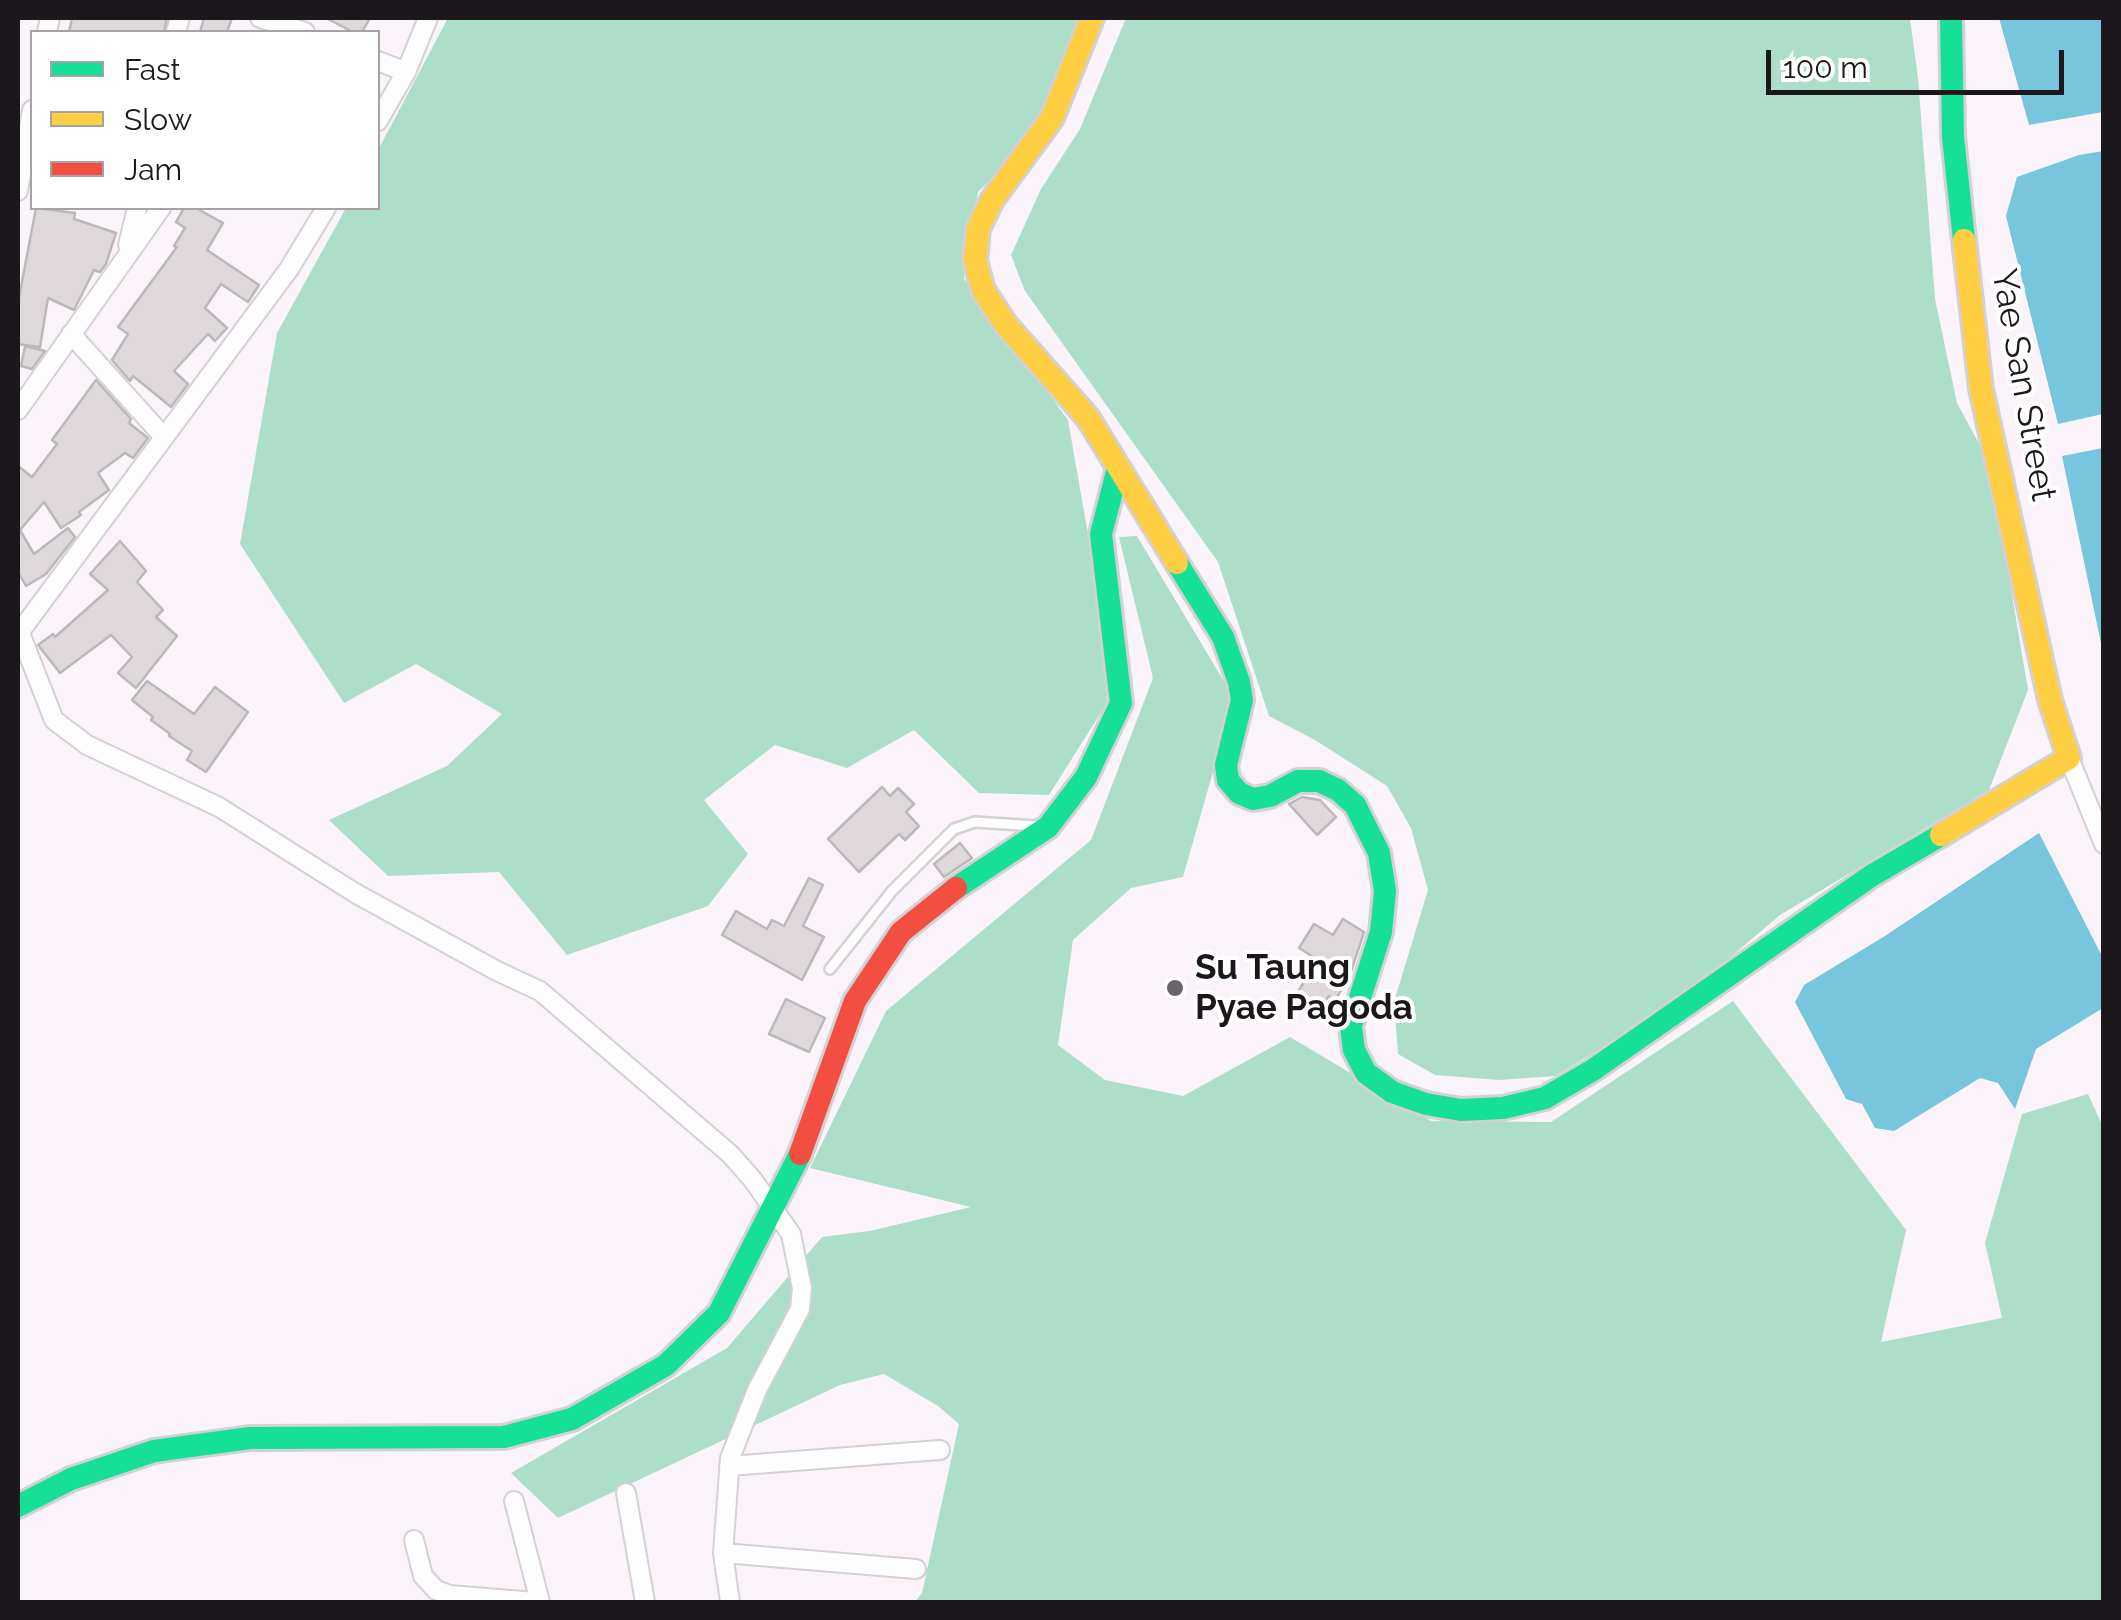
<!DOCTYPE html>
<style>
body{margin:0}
#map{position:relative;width:2121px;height:1620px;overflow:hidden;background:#faf4fa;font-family:Raleway,sans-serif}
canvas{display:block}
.frame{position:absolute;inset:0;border:20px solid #1b171b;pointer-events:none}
.legend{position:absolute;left:30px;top:30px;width:350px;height:180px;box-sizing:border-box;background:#fff;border:2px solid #a4a2a4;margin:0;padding:12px 18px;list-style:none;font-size:30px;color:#1b171b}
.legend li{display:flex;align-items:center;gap:20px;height:50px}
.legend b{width:50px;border:2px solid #a4a2a4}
.scale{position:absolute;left:1766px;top:50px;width:298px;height:45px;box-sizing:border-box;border:5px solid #1b171b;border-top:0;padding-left:12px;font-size:30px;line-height:35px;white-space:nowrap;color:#1b171b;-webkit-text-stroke:8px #fff;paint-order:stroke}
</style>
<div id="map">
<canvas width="2121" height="1620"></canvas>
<div class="frame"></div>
<ul class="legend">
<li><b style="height:12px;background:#16e098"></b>Fast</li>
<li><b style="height:12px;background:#ffcf43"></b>Slow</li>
<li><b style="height:12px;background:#f24e42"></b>Jam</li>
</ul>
<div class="scale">100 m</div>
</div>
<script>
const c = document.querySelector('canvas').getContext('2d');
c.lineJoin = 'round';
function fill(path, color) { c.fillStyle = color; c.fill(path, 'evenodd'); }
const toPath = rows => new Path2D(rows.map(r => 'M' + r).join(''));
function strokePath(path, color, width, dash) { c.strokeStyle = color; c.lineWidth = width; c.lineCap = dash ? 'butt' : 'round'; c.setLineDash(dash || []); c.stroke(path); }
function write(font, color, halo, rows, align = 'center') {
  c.font = font + ' Raleway,sans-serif'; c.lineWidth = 8; c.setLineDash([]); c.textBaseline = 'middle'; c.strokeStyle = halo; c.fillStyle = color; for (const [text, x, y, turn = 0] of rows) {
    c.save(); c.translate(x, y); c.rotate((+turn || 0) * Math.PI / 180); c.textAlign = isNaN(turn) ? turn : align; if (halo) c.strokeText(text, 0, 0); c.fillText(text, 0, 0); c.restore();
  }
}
fill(toPath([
 [448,18,1082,18,1031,139,978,192,964,279,1068,420,1089,540,1107,703,1049,795,979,793,914,730,847,768,775,745,704,800,748,854,708,906,567,955,499,872,388,876,329,820,447,766,502,714,416,664,344,703,240,544,277,333,346,208,378,208,378,150],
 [1126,18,1910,18,1918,78,1935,299,1957,403,1990,464,2028,690,1989,790,1780,915,1678,1002,1555,1076,1499,1080,1435,1075,1398,1054,1394,1002,1428,890,1411,828,1387,786,1315,740,1269,716,1218,562,1025,291,1011,255,1041,189,1080,129],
 [1137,536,1234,698,1183,877,1131,888,1073,940,1058,1045,1105,1080,1183,1096,1290,1037,1431,1121,1551,1122,1733,1001,1906,1230,1881,1342,2002,1318,1985,1243,2022,1114,2088,1094,2103,1127,2103,1602,915,1602,922,1593,959,1424,938,1406,884,1374,840,1385,558,1518,511,1473,727,1348,822,1237,870,1231,971,1207,810,1168,886,1011,1091,840,1153,678,1119,537]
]), '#addeca');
fill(toPath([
 [1999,18,2103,18,2103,112,2029,125],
 [2103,151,2103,414,2058,424,2006,216,2017,177,2079,155],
 [2103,448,2104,448,2103,653,2062,456],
 [2039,833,2103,958,2103,1008,2036,1049,2015,1109,1998,1083,1980,1078,1894,1131,1875,1128,1862,1104,1846,1099,1795,1002,1804,985,1885,936]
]), '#78c6dd');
const building = toPath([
 [72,18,167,18,164,32,69,32,72,18],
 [204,18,232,18,227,32,200,32,204,18],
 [326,18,370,18,362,32,353,32,326,18],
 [36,208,75,213,74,219,116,233,106,264,100,272,94,270,74,310,48,298,40,347,18,344,18,303,36,208],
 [184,208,196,208,223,223,207,250,259,285,248,302,221,284,205,308,227,328,215,341,208,334,174,371,188,384,171,407,133,376,130,381,112,360,128,334,118,327,177,247,174,246,185,228,176,222,184,208],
 [25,346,45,351,32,369,21,366,25,346],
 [96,380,131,419,129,423,148,438,133,458,125,453,98,473,109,490,79,512,81,515,61,528,44,502,20,530,34,554,68,528,75,537,46,574,26,586,18,572,18,466,32,477,57,444,52,440,96,380],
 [120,541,146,571,137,582,163,610,156,617,177,636,136,688,118,673,132,657,111,635,60,673,38,645,53,634,55,637,108,590,90,574,120,541],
 [147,681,194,714,215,687,248,712,206,772,187,760,192,751,169,736,170,734,151,720,153,717,132,700,147,681],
 [882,787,890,796,898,788,914,804,906,812,919,826,905,840,899,834,859,872,828,839,882,787],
 [1302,797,1320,800,1336,817,1317,835,1289,804,1302,797],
 [960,843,972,858,944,877,934,864,960,843],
 [809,878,823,885,803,926,824,937,802,980,722,935,736,911,767,929,772,920,784,926,809,878],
 [1343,919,1364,932,1349,978,1335,1000,1329,996,1321,1008,1297,993,1318,960,1299,948,1314,924,1333,935,1343,919],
 [786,999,825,1018,809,1052,769,1034,786,999]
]);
fill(building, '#ded8da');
strokePath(building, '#bcb8b9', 2.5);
const lane = toPath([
 [830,969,892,891,954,829,975,822,1036,826]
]);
const street = toPath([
 [260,18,305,32],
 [47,32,50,18],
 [176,32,180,18],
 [378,61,406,72],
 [378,121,406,72,428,18],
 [18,191,32,110],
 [128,245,137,208],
 [71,334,163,436],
 [18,410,161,208],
 [18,628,54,720,87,745,219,807,355,893,497,971,540,991,730,1154,753,1180,791,1234,802,1288,800,1309,757,1390,730,1458,723,1553,730,1602],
 [19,633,289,269,326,208],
 [2069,758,2104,844],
 [729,1466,940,1450],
 [626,1493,645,1602],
 [514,1501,540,1602],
 [414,1540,423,1576,436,1590,450,1595,535,1602],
 [723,1553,916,1569]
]);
const fast = toPath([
 [1951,18,1953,137,1964,240],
 [1177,563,1223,637,1239,682,1242,700,1226,765,1228,780,1239,793,1253,799,1270,796,1298,781,1319,781,1338,790,1355,805,1379,853,1385,891,1381,932,1351,1026,1354,1050,1366,1073,1392,1092,1426,1104,1461,1110,1503,1108,1545,1098,1593,1070,1871,876,1941,835],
 [956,888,1048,827,1086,777,1121,703,1101,534,1118,468],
 [18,1506,71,1479,154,1451,250,1438,504,1437,572,1419,666,1365,719,1313,800,1154]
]);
const slow = toPath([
 [1092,18,1052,118,992,200,978,229,975,260,983,290,1006,325,1088,418,1177,563],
 [1941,835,2069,758,2050,700,1981,389,1964,240]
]);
const jam = toPath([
 [800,1154,855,1001,901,932,956,888]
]);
strokePath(lane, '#d4d0d4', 14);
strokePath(street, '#d4d0d4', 22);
strokePath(fast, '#d4d0d4', 28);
strokePath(slow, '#d4d0d4', 28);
strokePath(jam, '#d4d0d4', 28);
strokePath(lane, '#fefdfe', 9);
strokePath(street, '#fefdfe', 18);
strokePath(fast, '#16e098', 22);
strokePath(slow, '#ffcf43', 22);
strokePath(jam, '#f24e42', 22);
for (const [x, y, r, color] of [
 [1175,988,10,"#696469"]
]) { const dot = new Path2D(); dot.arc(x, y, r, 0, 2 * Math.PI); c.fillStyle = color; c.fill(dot); strokePath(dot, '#fff', 4); }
write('35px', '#1b171b', '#fff', [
 ["Yae San Street",2023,385,80]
]);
write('bold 35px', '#1b171b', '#fff', [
 ["Su Taung",1195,968],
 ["Pyae Pagoda",1195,1008]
], 'left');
</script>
